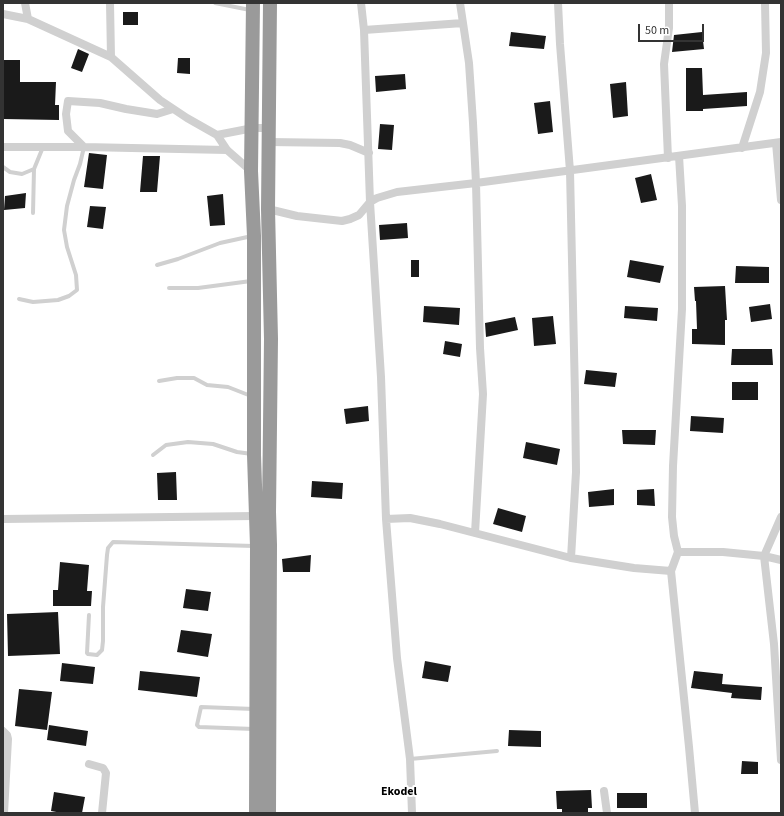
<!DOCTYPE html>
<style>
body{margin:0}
#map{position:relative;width:784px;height:816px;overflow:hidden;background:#fff;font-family:"Source Sans 3",sans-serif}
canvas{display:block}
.frame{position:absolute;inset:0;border:4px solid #333;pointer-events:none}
.scale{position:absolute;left:638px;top:24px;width:66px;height:18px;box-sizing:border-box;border:2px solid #333;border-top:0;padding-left:5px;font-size:12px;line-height:14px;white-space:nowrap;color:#333;-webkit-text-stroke:3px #fff;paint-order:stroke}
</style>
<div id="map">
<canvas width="784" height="816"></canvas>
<div class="frame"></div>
<div class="scale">50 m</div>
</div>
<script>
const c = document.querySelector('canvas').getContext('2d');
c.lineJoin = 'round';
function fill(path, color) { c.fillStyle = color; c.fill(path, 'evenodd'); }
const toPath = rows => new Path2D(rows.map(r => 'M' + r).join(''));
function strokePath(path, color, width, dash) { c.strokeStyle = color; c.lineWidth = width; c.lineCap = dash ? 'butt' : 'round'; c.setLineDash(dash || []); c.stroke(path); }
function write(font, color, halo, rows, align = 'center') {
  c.font = font + ' "Source Sans 3",sans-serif'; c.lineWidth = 4; c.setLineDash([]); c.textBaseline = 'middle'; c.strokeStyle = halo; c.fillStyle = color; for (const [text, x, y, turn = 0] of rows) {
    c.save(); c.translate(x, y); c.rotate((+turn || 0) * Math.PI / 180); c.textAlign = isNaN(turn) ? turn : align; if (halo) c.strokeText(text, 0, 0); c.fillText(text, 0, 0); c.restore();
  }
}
fill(toPath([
 [123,12,138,12,138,25,123,25],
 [511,32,546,36,544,49,509,46],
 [702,32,704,49,672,52,674,35],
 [78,49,89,54,82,72,71,68],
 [178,58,190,58,190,74,177,73],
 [3,60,20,60,20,82,56,82,55,105,59,105,59,120,3,119],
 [686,68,702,68,703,95,747,92,747,106,703,109,703,111,686,111],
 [405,74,406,89,376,92,375,76],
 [626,82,628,116,613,118,610,84],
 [550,101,553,132,538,134,534,103],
 [380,124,394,125,392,150,378,149],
 [89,153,107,155,103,189,84,187],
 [143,156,160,156,157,192,140,192],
 [651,174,657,200,641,203,635,178],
 [26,193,25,208,4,210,5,196],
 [223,194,225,225,210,226,207,196],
 [90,206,106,207,103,229,87,227],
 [407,223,408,238,380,240,379,225],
 [411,260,419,260,419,277,411,277],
 [630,260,664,266,660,283,627,277],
 [736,266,769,267,769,283,735,283],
 [725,286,727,320,725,320,725,345,692,344,692,329,697,329,696,301,695,301,694,287],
 [770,304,772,319,751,322,749,307],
 [424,306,460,308,459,325,423,322],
 [625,306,658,308,657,321,624,318],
 [553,316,556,344,534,346,532,318],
 [515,317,518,330,486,337,485,323],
 [445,341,462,344,460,357,443,354],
 [732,349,772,349,773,365,731,365],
 [586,370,617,373,615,387,584,384],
 [732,382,758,382,758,400,732,400],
 [368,406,369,421,346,424,344,409],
 [691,416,724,418,723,433,690,431],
 [622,430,656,430,655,445,623,444],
 [526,442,560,449,557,465,523,458],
 [176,472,177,500,158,500,157,473],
 [312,481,343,483,342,499,311,497],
 [614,489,614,505,589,507,588,492],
 [654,489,655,506,637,505,637,490],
 [498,508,526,516,522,532,493,524],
 [311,555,310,572,283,572,282,559],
 [60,562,89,565,87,591,92,591,91,606,53,606,53,590,58,590],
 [186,589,211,592,208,611,183,608],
 [58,612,60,654,8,656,7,614],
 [181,630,212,634,208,657,177,652],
 [425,661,451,666,448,682,422,678],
 [62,663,95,667,93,684,60,681],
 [140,671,200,677,197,697,138,690],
 [694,671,723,674,722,684,762,687,761,700,731,698,732,693,691,688],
 [19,689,52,692,47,730,15,726],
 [49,725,88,731,86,746,47,740],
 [509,730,541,731,541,747,508,746],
 [742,761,758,762,758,774,741,774],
 [591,790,592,808,588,808,588,813,562,813,562,809,557,809,556,791],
 [54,792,85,797,82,813,62,813,51,811],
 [617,793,647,793,647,808,617,808]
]), '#1a1a1a');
strokePath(toPath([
 [215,3,250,10],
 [3,167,10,172,22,174,34,169,43,147],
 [33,213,34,169],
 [157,265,178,259,220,243,252,236],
 [169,288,198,288,251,281],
 [19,299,33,302,58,300,69,296,77,290,76,275,67,247,64,230,67,206,74,180,80,164,84,147],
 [159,381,177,378,194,378,207,385,228,387,251,396],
 [153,455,166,445,188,442,213,444,237,452,252,454],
 [89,615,87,653,88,654,97,655,102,650,103,641,103,607,107,555,108,548,113,542,254,546],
 [254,729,199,727,197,725,201,707,254,709],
 [410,759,497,751]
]), '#d0d0d0', 4);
strokePath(toPath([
 [25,3,28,19],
 [110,3,111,57],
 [361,3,364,30,370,202,381,377,386,519,397,658,410,759,412,813],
 [460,3,469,63,473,123,476,183,480,348,483,394,475,533],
 [558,3,560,44,570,171,575,395,576,472,571,558],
 [3,14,28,19,111,57,160,100,187,118,217,135,227,150,251,171],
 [364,30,463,23],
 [217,135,253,128,269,128],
 [269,142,340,143,350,145,369,153],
 [776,143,781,200],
 [3,147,84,147,227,150],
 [84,147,68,131,66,114,68,101,100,103,126,109,157,114,173,109],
 [742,148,760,92,766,53,765,3],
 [679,156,682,206,682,309,673,466,672,517,674,536,678,552,671,571,689,747,695,813],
 [668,158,664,64,669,28,669,3],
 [268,209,297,216,342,221,350,219,359,215,370,202,377,198,397,192,476,183,781,142],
 [781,517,764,556,774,644,781,760],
 [3,519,255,516],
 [386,519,410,518,440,524,571,558,634,568,671,571],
 [678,552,723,552,764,556,781,560],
 [3,731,7,735,8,739,4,813],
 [89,764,103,768,106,773,102,813],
 [604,791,607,813]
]), '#d0d0d0', 8);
strokePath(toPath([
 [253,3,251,171,254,236,254,455,257,546,256,813],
 [269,813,270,545,269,512,271,339,268,209,270,3]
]), '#9a9a9a', 14);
write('bold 12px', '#000', '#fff', [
 ["Ekodel",399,792]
]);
</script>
